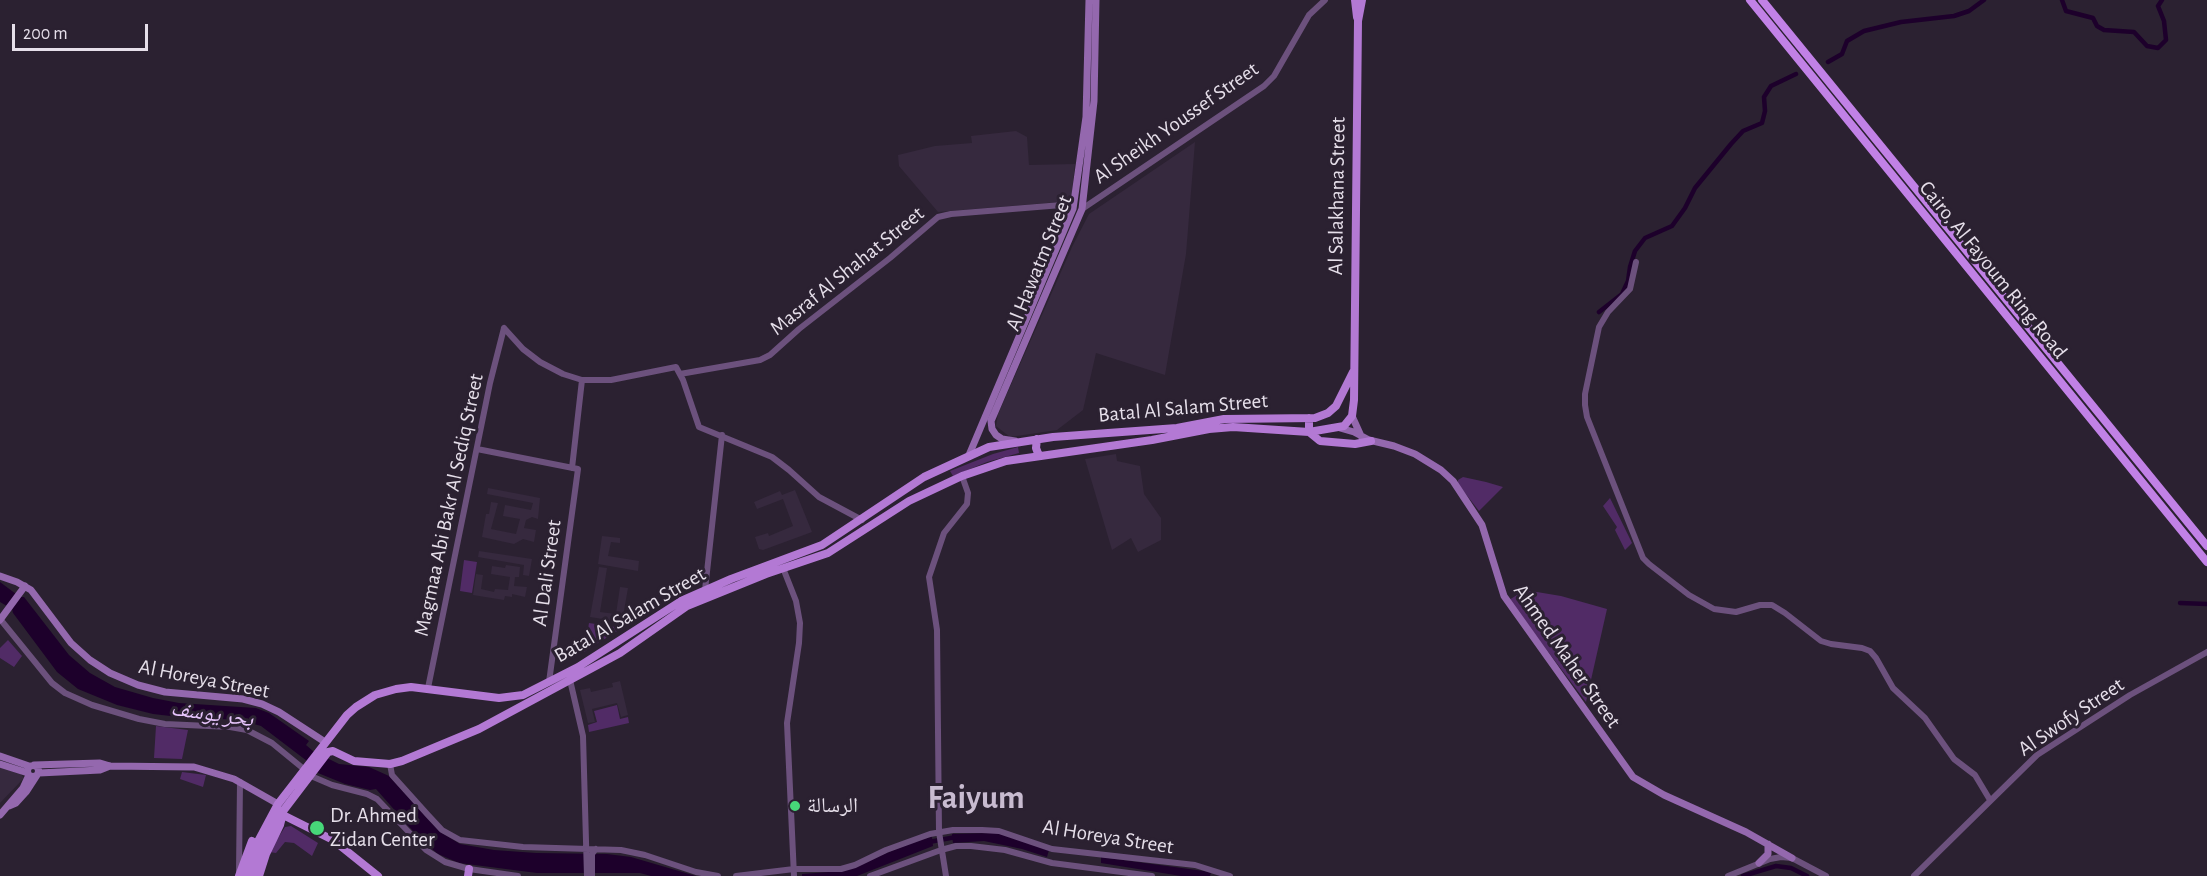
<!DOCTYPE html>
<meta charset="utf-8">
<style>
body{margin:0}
#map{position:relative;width:2207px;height:876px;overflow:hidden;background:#2b2131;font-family:"Alegreya Sans",sans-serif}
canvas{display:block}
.scale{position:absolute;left:12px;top:24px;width:136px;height:27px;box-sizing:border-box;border:3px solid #e6dfea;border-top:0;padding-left:8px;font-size:18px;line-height:21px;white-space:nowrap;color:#e6dfea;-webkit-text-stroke:4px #2b2131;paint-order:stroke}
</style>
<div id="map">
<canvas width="2207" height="876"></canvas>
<div class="scale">200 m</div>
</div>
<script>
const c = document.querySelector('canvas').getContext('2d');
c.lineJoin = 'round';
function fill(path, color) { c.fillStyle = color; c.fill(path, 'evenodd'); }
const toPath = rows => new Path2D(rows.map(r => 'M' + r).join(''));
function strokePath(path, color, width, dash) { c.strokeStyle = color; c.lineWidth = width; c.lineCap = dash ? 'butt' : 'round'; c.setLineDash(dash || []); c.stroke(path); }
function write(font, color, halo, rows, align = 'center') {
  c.font = font + ' "Alegreya Sans","Noto Naskh Arabic",sans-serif'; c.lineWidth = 6; c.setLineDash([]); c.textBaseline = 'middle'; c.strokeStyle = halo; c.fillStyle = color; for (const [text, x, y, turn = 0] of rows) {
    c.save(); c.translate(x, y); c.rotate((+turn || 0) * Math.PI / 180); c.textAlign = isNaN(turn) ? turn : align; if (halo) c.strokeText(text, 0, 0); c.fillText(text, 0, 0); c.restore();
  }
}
fill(toPath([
 [1016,131,1027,137,1029,165,1075,164,1071,201,938,212,899,166,898,155,935,146,972,143,971,136],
 [1195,142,1186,254,1165,375,1096,353,1083,410,1057,430,1010,437,996,426,998,414,1072,247,1089,214],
 [1116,454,1117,461,1140,466,1144,494,1161,518,1161,540,1138,552,1131,538,1112,550,1085,459],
 [488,488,540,498,538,519,532,517,526,520,524,528,536,530,534,542,523,539,514,544,482,537,486,514,489,514,491,502,498,503,491,529,516,534,520,519,503,516,505,505,531,510,533,503,487,494],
 [795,490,812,532,763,550,759,549,755,537,768,533,769,536,793,526,783,499,757,509,754,502,780,491,782,495],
 [602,536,620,538,620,543,611,542,608,556,639,561,638,571,598,564],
 [479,551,532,559,529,576,523,575,524,565,478,557],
 [506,565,520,567,519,577,515,577,514,586,527,587,525,597,512,594,512,597,505,596,504,600,473,595,476,574,483,575,481,589,494,592,495,589,508,590,510,577,491,574,492,566,505,568],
 [599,567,607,568,600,612,616,614,620,587,628,588,622,622,590,617],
 [620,681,628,715,621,717,617,703,592,709,595,722,588,723,580,690,590,688,591,692,613,687,612,683],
 [0,765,19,772,24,778,0,803]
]), '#36293e');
fill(toPath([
 [1018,447,1019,453,987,462,953,476,950,471,993,454],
 [1463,477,1486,482,1503,487,1479,511,1458,484,1458,480],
 [1610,498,1632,543,1625,550,1615,530,1617,527,1603,506],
 [464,560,477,562,472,593,460,591],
 [1525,590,1561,596,1607,609,1586,702,1509,600],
 [589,623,622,628,584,652],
 [8,640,22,656,14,667,0,658,0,648],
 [617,705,620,719,628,717,629,723,589,732,588,725,597,722,594,711],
 [156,726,188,730,182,759,154,758],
 [182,772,206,775,203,787,180,779],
 [291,826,318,843,312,856,294,843,285,842,276,853,269,852,285,827]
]), '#512b66');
fill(toPath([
 [0,582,20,597,24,597,69,655,90,673,115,687,153,698,179,703,256,708,269,713,309,741,306,745,313,751,339,764,369,767,389,776,439,831,460,844,494,850,536,853,607,854,631,857,696,876,651,876,640,873,537,873,459,863,438,854,420,839,376,789,370,790,345,784,318,773,307,761,261,726,240,720,179,717,153,714,117,705,78,689,57,672,13,613,12,609,0,602],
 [990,833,1000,833,1049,850,1047,857,1022,849,984,841,953,843,952,837,952,834],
 [932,837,933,846,857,876,802,876,802,874,842,871,919,840],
 [1101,857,1211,872,1210,876,1181,876,1101,863]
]), '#1d002b');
strokePath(toPath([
 [2062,0,2066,11,2093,18,2097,26,2104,30,2134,32,2147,46,2158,48,2166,40,2164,21,2158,6,2162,0],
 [1828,62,1842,54,1847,41,1864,31,1901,22,1954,16,1969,11,1984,0],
 [1599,312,1622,294,1628,281,1630,267,1635,251,1645,238,1672,226,1685,208,1695,188,1731,144,1743,131,1762,123,1765,111,1764,97,1771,86,1796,74],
 [2180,603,2207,604],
 [929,842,956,837],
 [1743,876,1776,866,1791,868,1807,876]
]), '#1d002b', 4.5);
strokePath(toPath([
 [1082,209,1264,86,1274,76,1309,15,1325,0],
 [1636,262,1630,289,1608,312,1599,327,1585,394,1585,405,1587,417,1643,558,1649,564,1689,595,1714,609,1736,612,1760,605,1772,605,1785,613,1821,641,1831,644,1862,648,1870,651,1876,658,1893,688,1925,718,1954,759,1975,775,1990,800],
 [504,328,523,349,540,362,563,374,582,380,611,380,676,367,683,380,699,427,772,457,789,470,819,497,862,520],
 [680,374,760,360,770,355,799,329,890,258,938,217,951,214,1074,204],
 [477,449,578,469,549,682],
 [572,468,582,380],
 [783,568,796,601,800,623,799,643,787,723,794,876],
 [705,590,722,435],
 [0,619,52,683,65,693,92,705,139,719,165,724,230,727,247,730,272,743,305,770],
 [570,680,583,736,587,876],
 [428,688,490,383,504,328],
 [390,764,392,775,428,815,442,830,460,840,523,847,621,850,645,855,696,872,718,876],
 [311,776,332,785,367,794,377,799,426,850,445,862,469,869,518,876],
 [239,872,240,782],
 [592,876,592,854,596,849],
 [736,876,794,869,841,869,855,865,886,850,930,834,953,830,982,830,999,831,1052,849,1195,865,1230,876],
 [870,876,941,850,956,846,971,846,1005,850,1052,863,1152,876],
 [946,876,939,832,937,630,929,577,944,533,967,504,968,493,962,476],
 [1728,876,1770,859,1781,857,1792,858,1826,876],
 [1914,876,2037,755,2130,695,2207,652]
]), '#6c517d', 6);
strokePath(toPath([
 [1352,416,1361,436],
 [1340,428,1354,432,1369,440,1394,446,1415,454,1441,470,1453,481,1482,525,1504,596,1633,777,1664,795,1746,832,1792,858],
 [1015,441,1002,439,996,435,992,429,991,421,1082,209,1094,101,1096,0],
 [969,455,1073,209,1086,117,1089,0],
 [0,576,17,582,31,590,71,643,90,660,110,673,138,685,165,692,243,699,262,704,279,712,325,742],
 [0,620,25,586],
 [0,756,29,766],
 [0,764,28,773],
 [34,765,100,763,110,766,194,767,234,779,278,804],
 '27.5 771a5.5 5.5 0 1 1 11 0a5.5 5.5 0 1 1-11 0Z',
 [39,773,100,770,110,766],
 [9,806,16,803,26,792,37,775],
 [0,815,23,788,29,775],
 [1759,863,1768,854,1768,844]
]), '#9468ae', 7);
strokePath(toPath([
 [1355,0,1357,17],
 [1309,418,1309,432,1320,441,1355,444,1371,441],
 [1037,439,1036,448,1039,456],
 [283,815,333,840,378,876],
 [239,876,252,841],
 [246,876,254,849,278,804,347,715,356,707,375,695,396,689,411,687,499,698,523,695,578,667,681,601,731,579,822,545,924,477,989,447,1053,437,1177,428,1224,419,1315,418,1328,413,1336,406,1353,372],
 [251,876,259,852,274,823,328,752,333,751,354,761,390,764,402,761,479,729,620,653,687,606,766,574,828,553,909,501,962,476,1006,461,1152,440,1209,429,1233,427,1309,432,1344,426,1352,416,1354,400,1358,21,1362,0],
 [259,876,266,854,280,825,283,813],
 [468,876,469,869]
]), '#b379d4', 8);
strokePath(toPath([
 [1750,0,2207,562],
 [1762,0,2207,546]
]), '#c181e6', 8);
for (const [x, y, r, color] of [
 [795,806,6,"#47d779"],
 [317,828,8,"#47d779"]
]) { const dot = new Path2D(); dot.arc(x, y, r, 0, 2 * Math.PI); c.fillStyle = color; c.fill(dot); strokePath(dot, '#2b2131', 2); }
write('21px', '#e6dfea', '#2b2131', [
 ["Al Sheikh Youssef Street",1176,123,-35],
 ["Al Salakhana Street",1337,196,-89],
 ["Al Hawatm Street",1039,263,-68],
 ["Cairo, Al Fayoum Ring Road",1993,270,51],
 ["Masraf Al Shahat Street",847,271,-39],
 ["Batal Al Salam Street",1183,408,-5],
 ["Magmaa Abi Bakr Al Sediq Street",449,505,-78],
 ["Al Dali Street",547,573,-82],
 ["Batal Al Salam Street",630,615,-30],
 ["Ahmed Maher Street",1567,656,55],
 ["Al Horeya Street",204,679,11],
 ["Al Swofy Street",2071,717,-34],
 ["Al Horeya Street",1108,837,9]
]);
write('21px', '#e6dfea', '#2b2131', [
 ["الرسالة",807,806],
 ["Dr. Ahmed",330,816],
 ["Zidan Center",330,840]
], 'left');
write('italic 22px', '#e7c5fc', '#2b2131', [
 ["بحر يوسف",212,714,8]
]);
write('bold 33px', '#c8bbd0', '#2b2131', [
 ["Faiyum",976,798]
]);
</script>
